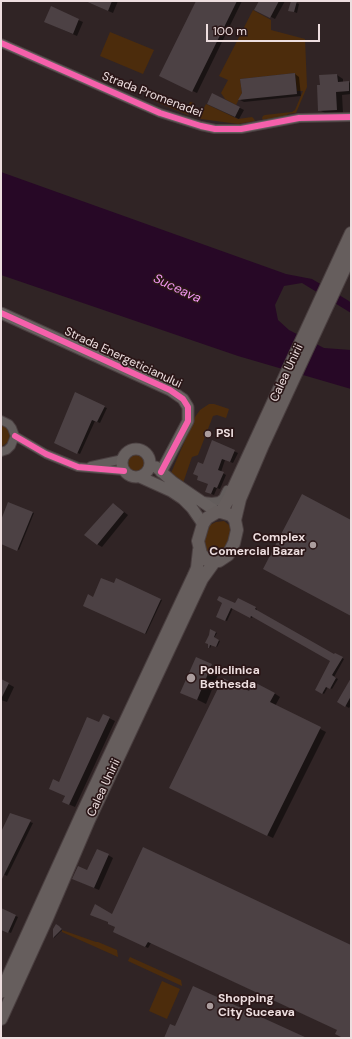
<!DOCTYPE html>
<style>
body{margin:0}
#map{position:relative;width:352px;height:1039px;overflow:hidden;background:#302425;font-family:"DM Sans",sans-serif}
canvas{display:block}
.frame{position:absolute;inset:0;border:2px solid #eddedf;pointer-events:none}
.scale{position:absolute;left:206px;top:24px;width:114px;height:18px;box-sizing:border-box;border:2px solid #eddedf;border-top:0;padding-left:5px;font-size:12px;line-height:14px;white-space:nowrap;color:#eddedf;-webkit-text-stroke:3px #2a1617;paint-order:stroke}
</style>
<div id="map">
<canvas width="352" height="1039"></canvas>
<div class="frame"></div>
<div class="scale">100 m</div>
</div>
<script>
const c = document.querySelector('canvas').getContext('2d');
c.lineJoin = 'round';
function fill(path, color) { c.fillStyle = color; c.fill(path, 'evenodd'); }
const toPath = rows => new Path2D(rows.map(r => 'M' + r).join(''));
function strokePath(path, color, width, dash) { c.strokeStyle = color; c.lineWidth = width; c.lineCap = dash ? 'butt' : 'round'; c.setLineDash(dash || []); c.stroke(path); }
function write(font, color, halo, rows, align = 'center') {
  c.font = font + ' "DM Sans",sans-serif'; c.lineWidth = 3.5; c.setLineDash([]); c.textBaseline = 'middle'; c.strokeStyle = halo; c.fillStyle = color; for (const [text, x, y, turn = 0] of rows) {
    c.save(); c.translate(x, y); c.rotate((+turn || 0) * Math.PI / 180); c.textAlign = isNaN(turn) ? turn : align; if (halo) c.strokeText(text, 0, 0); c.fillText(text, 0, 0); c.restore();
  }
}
fill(toPath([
 [253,10,271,20,271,30,305,39,307,87,296,113,288,114,287,116,263,120,262,118,263,116,265,115,292,112,295,110,303,91,297,91,295,73,240,79,242,93,236,105,225,99,221,93,228,80,219,76],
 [110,32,154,50,143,74,100,56],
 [155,99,158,99,186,111,190,102,194,103,188,115,154,101],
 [206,104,238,119,252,117,254,119,255,121,238,124,201,119,199,117],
 [209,404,214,404,229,409,226,418,217,415,213,416,198,455,192,457,183,483,171,475,171,473,195,417,200,410],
 [1,425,7,428,10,435,8,442,1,447],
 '123 463a13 13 0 1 1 26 0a13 13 0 1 1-26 0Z',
 [224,521,229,525,231,531,227,547,219,554,211,555,207,553,203,541,208,526,216,522],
 [62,930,96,942,98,942,117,950,118,957,62,932],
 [130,957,181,980,182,986,128,961],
 [162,981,180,989,167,1019,149,1011]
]), '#4c2c0c');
fill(toPath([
 [1,172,286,274,312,279,349,301,351,303,351,313,302,283,284,286,275,305,278,320,289,330,324,348,351,350,351,389,238,356,1,275]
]), '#270826');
fill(toPath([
 [85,1,118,1,113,13],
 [197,1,242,1,197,93,164,78],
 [260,1,285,1,275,19,256,9],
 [292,1,299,4,297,13,289,10],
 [51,8,83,22,77,36,50,24],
 [295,74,299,77,301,96,244,102,240,100],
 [337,75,343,79,343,83,349,82,351,84,351,94,342,95,343,113,325,113,319,110],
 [213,94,244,110,239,119,212,106],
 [104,407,107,408,100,423,95,421,80,454,58,444],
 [213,442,238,453,233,463,225,460,221,472,226,475,220,489,217,488,214,495,209,493,209,484,204,465],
 [9,503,34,513,19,550,1,543,1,522],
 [114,504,128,515,102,547,97,544],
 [116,580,162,600,146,634,84,605,114,585],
 [239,599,257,609,256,611,334,656,335,654,344,659,334,677,338,679,332,689,328,687,324,694,316,689,332,661,253,616,252,618,233,608,227,621,217,617,236,604],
 [211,630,217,633,214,638,220,641,217,647,212,644,210,648,209,647],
 [196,659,220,670,206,704,182,692],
 [1,680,14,687,7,702,1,700],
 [351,680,351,705,349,708,339,702],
 [250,692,274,693,280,697,275,706,326,732,273,838,176,791],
 [103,715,115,721,75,807,68,804,59,783,99,724],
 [10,815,33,823,7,876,1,873,1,834],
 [108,855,113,858,99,890,78,881,87,872],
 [1,909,18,917,11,933,1,929],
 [112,916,351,946,351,1038,345,1038,338,1030,151,943,148,948,117,933],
 [60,927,62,930,54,938,54,929]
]), '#0007');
fill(toPath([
 [85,1,112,1,108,11],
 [196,1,237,1,192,92,159,76],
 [259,1,279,1,270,18,254,10],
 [291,1,297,1,294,12,288,11],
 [51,6,79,19,73,34,44,22],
 [295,73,297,94,238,100,242,93,240,79],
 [337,74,338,82,349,81,349,91,336,92,337,110,318,111,317,85,320,85,319,75],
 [212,93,240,107,235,117,207,104],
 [75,392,105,406,97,422,92,420,77,454,54,443],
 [212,440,235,450,230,462,222,459,218,470,224,472,217,488,214,487,211,494,205,492,208,484,197,480,198,476,193,474,198,462,203,464],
 [302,494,351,520,351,616,263,569],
 [8,502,33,512,17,551,1,544,1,520],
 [113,503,124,512,97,545,84,535],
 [101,578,114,583,116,578,161,599,145,634,83,606,88,594,93,597],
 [219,596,235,603,238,598,256,607,255,609,334,654,335,653,343,657,332,675,336,678,330,689,326,687,322,694,315,690,330,661,251,616,250,618,231,608,225,621,216,617,222,603,217,600],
 [210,629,216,632,214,637,219,640,216,647,210,645,209,648,208,648,208,644,205,643,209,635],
 [196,657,212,664,197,700,180,693],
 [223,678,249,691,254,682,275,693,270,702,321,727,267,836,169,788],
 [351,678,351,696,345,707,337,702],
 [1,679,9,683,1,699],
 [103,714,110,717,69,805,62,802,65,796,49,789,53,779,59,782,87,717,99,722],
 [10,813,31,820,1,881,1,832],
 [143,847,351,945,351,1038,343,1038,335,1034,337,1030,148,942,145,947,113,932,115,927,108,924,108,922,90,915,95,904,112,914],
 [97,849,109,854,94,888,72,879,78,866,87,870],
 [1,908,16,915,8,933,1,930],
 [56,924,59,926,62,929,53,938,53,929],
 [193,986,307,1038,164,1038,170,1024,175,1026]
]), '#4c4144');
const street = toPath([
 [1,43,160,113,201,126,215,129,241,129,299,118,351,117],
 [1,420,9,424,12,428,15,436,11,446,7,450,1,452],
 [15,436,46,454,78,467,124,471],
 [91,466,123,459],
 [203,501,212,502,219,501,223,498,227,490]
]);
const secondary = toPath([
 [1,313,170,390,183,399,188,407,188,421,161,472],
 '122 463a14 14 0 1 1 28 0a14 14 0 1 1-28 0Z',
 [156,467,173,482,217,512],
 [140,477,171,491,183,499,192,508,203,524]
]);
const primary = toPath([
 [217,512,221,512,231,515,235,520,237,530,234,543,228,555,219,561,211,561,207,560,201,554,198,541,203,524,207,518,217,512],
 [221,512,228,500,351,233],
 [235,520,240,499,263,445,351,255],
 [1,992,81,816,194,575,197,568,199,550],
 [1,1019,48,916,89,820,193,598,202,579,215,561]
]);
strokePath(street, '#4a3f40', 10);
strokePath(secondary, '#4a3f40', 13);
strokePath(primary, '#4a3f40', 14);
strokePath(street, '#635d5c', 8);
strokePath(secondary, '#67605f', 11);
strokePath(primary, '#665e5d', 12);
strokePath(toPath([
 [1,43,160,113,201,126,215,129,241,129,299,118,351,117],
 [1,313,170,390,183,399,188,407,188,421,161,472],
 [15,436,46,454,78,467,124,471]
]), '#f560ab', 6);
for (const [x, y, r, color] of [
 [208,434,4,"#ab9d9e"],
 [313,545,4,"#ab9d9e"],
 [191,678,5,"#ab9d9e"],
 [210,1006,4,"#ab9d9e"]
]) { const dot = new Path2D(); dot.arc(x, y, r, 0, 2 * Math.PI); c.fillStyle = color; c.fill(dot); strokePath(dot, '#2a1617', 1.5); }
write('12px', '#eddedf', '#2a1617', [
 ["Strada Promenadei",152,95,21],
 ["Strada Energeticianului",123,358,25],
 ["Calea Unirii",287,373,-65],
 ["Calea Unirii",104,788,-65]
]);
write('bold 12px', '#eddedf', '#2a1617', [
 ["PSI",216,434],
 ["Complex",305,538,"right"],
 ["Comercial Bazar",305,552,"right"],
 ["Policlinica",200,671],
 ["Bethesda",200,685],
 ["Shopping",218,999],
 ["City Suceava",218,1013]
], 'left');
write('italic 13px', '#f498f2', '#2a1617', [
 ["Suceava",177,289,25]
]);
</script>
